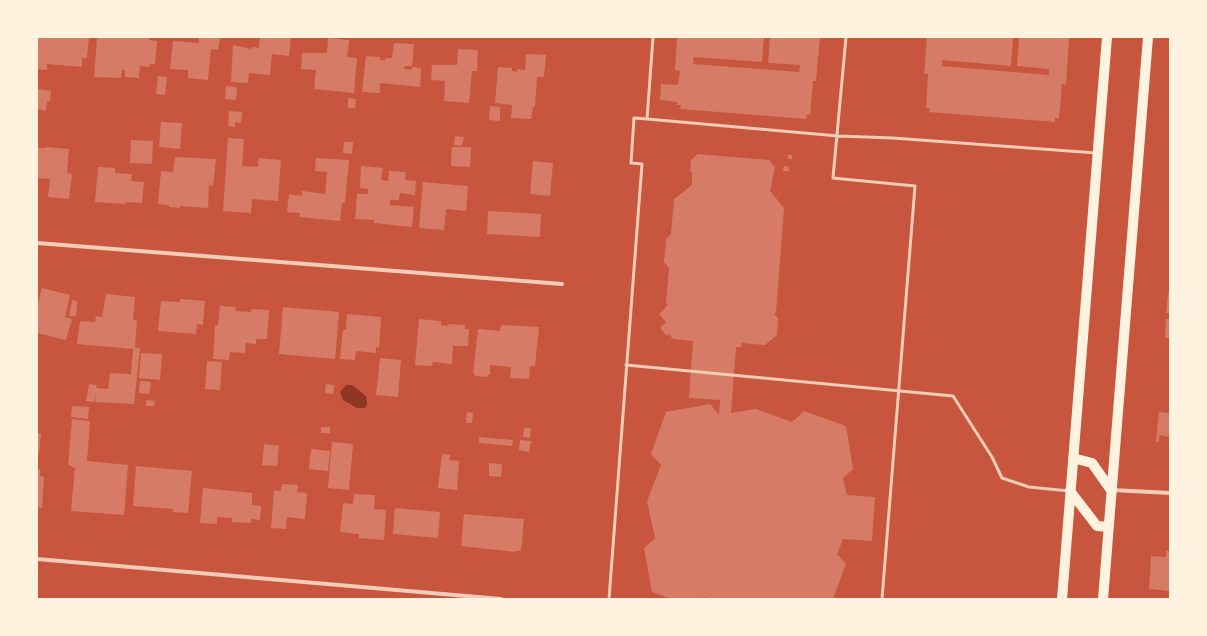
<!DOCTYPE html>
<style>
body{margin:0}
#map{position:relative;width:1207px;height:636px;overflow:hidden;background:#c8553d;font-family:Cabin,sans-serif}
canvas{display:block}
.frame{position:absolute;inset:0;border:38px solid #fff3e0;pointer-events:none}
</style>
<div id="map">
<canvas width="1207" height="636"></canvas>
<div class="frame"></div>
</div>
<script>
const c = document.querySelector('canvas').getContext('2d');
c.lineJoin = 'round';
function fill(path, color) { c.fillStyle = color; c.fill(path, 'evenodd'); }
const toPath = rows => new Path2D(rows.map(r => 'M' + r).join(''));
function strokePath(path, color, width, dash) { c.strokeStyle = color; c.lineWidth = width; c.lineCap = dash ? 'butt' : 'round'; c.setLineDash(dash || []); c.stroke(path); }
fill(toPath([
 [346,385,352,385,366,396,367,404,365,408,357,408,343,400,340,392]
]), '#8f3625');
fill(toPath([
 [37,37,89,37,87,58,82,58,82,67,47,64,47,70,37,69],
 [97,37,150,37,149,40,157,41,155,64,150,64,149,67,140,66,139,78,125,77,125,70,122,70,121,78,94,77],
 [199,37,220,37,218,50,211,49,208,80,188,78,188,70,170,69,173,41,199,43],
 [260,37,291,37,289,56,272,54,270,75,249,73,248,83,231,82,233,45,252,49,252,47,259,48],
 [677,37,764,37,762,62,694,57,693,64,799,72,800,65,768,63,770,37,820,37,816,81,813,81,810,115,807,114,806,119,680,109,681,105,677,105,677,102,660,100,661,84,678,85,680,71,675,70],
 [927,37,1013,37,1011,66,942,60,942,66,1049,75,1049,69,1017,66,1019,37,1069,37,1066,85,1062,84,1059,118,1055,118,1055,122,929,112,930,108,926,108,928,74,924,74],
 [328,38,349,40,347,57,357,58,354,93,314,89,316,70,301,69,302,53,327,53],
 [394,43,414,44,412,66,405,66,404,69,412,70,412,67,421,68,420,87,380,83,380,93,362,92,366,56,380,57,380,60,385,60,385,58,392,58],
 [458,49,478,50,477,71,472,71,469,103,444,101,445,81,431,80,432,65,457,65],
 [526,54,546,55,544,77,537,77,535,107,533,107,531,119,511,118,512,105,495,103,498,67,512,68,512,71,517,72,517,69,525,70],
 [158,76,167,77,165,95,156,94],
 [226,86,237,87,236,100,225,99],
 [38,89,51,91,50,101,47,101,46,111,37,109],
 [348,98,356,99,355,108,348,108],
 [490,106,500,107,500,121,489,120],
 [229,111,242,112,241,123,235,122,235,127,228,126],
 [161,122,182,123,180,149,159,147],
 [455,136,464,137,462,146,454,145],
 [228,138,244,139,242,166,258,167,259,158,281,160,278,201,252,199,251,213,223,211],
 [131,140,153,141,152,164,130,163],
 [344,142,353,142,352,154,343,153],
 [46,147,69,149,67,173,72,174,69,199,48,197,50,179,37,178,37,148,46,148],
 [452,147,471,147,470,167,451,166],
 [698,154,769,160,775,167,770,191,784,208,776,312,774,314,778,318,777,335,765,345,742,343,741,347,736,347,731,413,756,409,792,422,804,411,846,426,853,469,843,478,847,495,875,497,872,541,843,539,837,554,846,564,833,599,710,599,705,597,702,599,672,599,652,592,644,548,655,538,647,501,661,465,651,454,666,412,710,404,719,415,720,400,689,398,693,341,673,339,669,334,667,336,660,328,666,322,659,314,668,305,666,303,669,268,664,262,666,239,671,234,674,199,692,185,692,173,690,171,691,160],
 [788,154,792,155,792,159,788,159],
 [175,157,216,159,213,186,209,185,208,208,180,206,180,208,169,207,169,205,158,204,161,171,173,172],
 [316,158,349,160,345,203,342,203,340,221,299,217,300,213,287,212,289,194,302,196,302,191,325,194,327,172,315,171],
 [533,161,553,163,550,196,530,194],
 [361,166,383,168,381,180,388,181,389,171,406,172,405,180,416,181,415,195,400,193,399,200,390,200,390,205,414,207,412,227,374,223,374,220,355,219,357,194,368,194,368,189,360,188],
 [784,166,789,167,789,171,783,171],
 [98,167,115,168,115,173,132,174,131,181,144,182,142,203,125,202,125,204,95,202],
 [423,182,468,186,466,211,446,209,444,230,419,228],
 [488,211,541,214,540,237,487,234],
 [42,288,70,295,65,317,72,319,66,340,37,333,37,306],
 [1168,293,1170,293,1170,314,1166,313],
 [106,294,135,297,133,320,137,320,135,348,140,348,134,404,95,402,96,391,94,402,86,401,89,384,97,385,96,388,108,389,110,373,131,374,133,349,77,344,80,321,95,322,96,316,102,317],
 [180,299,205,301,203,325,197,324,196,334,158,331,161,301,180,302],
 [72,300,77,301,76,316,69,316],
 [220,306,236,307,235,311,251,312,251,309,269,310,267,339,256,339,256,344,246,343,245,353,230,352,229,360,213,359,215,325,218,325],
 [283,307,339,312,335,359,279,354],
 [347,314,381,317,379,348,376,347,376,353,356,351,355,360,340,359,343,330,346,330],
 [419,319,441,321,441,325,448,326,448,324,465,325,465,329,469,329,468,346,453,346,452,364,433,362,432,366,415,365],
 [1166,319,1170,319,1170,338,1165,338],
 [501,325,539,327,535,366,530,366,529,379,510,378,511,367,490,365,490,375,488,375,487,377,474,376,475,374,473,374,478,329,500,331],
 [141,353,162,354,160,380,139,378],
 [380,358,401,360,398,397,376,395],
 [207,361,222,362,220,390,205,389],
 [140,381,151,382,149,394,139,393],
 [326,384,334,385,333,394,325,393],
 [146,400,155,401,154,406,146,406],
 [72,406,89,407,88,419,71,417],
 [467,412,473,413,472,423,466,423],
 [1159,412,1170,413,1170,437,1159,435,1159,442,1156,442],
 [72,419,90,421,87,461,128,465,124,515,71,511,75,468,68,465],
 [321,427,330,427,330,433,321,433],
 [524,428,531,428,530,438,523,437],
 [37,433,41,434,39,454,37,453],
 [479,437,513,440,512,446,479,443],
 [520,440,531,441,529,452,519,450],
 [332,442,353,444,349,490,328,488],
 [264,444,279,446,277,466,262,465],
 [311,449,330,451,328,471,309,469],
 [442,454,450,455,449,460,459,461,457,490,438,488],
 [489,463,502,464,501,477,489,476],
 [136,466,192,471,188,513,173,512,173,509,133,506],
 [37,469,40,469,40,476,44,477,42,508,37,507],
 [282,484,298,485,297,492,307,493,305,519,287,517,286,529,271,528,274,490,281,491],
 [203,488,252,493,252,505,261,506,260,520,251,519,251,523,232,522,232,518,217,517,217,524,200,523],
 [354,494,375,495,374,509,386,510,384,540,359,538,359,534,340,532,343,503,353,504],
 [395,508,440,512,438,538,393,534],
 [464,514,524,519,521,551,515,551,515,552,461,546],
 [1166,551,1170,551,1170,591,1149,589,1151,556,1166,557]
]), '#d67c66');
strokePath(toPath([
 [846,37,833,178,915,186,882,599],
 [647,119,838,136,893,138,1096,153],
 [626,365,953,396,992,457,1002,478,1029,487,1069,491],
 [609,599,642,164,631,163,634,118,647,119,653,37]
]), '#f1ccb7', 3);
strokePath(toPath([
 [37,243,562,284],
 [1112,490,1170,493],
 [37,559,501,599]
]), '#f1ccb7', 4);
strokePath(toPath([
 [1073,458,1092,463,1111,490],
 [1070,491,1097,526,1109,527],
 [1062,599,1107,37],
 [1103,599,1148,37]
]), '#fff3e0', 10);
</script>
